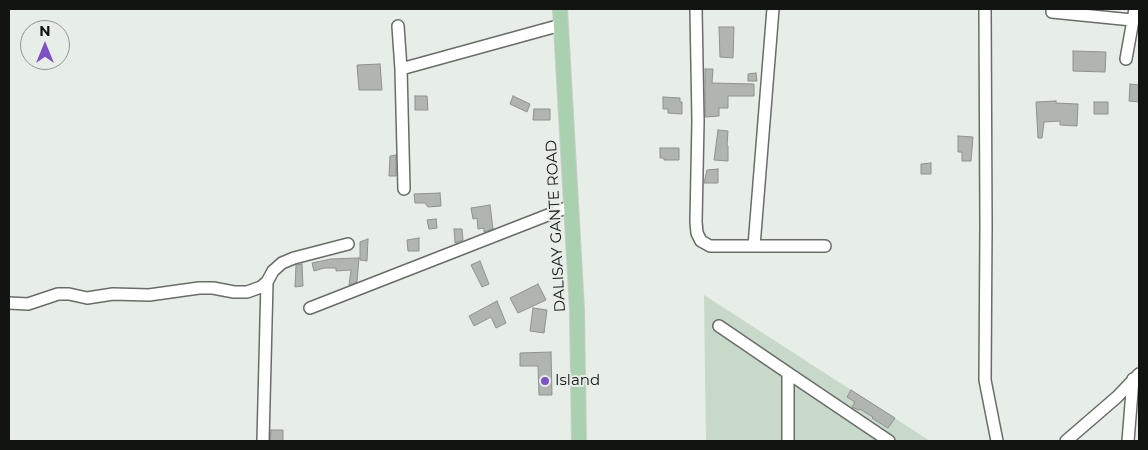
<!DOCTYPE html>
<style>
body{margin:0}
#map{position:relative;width:1148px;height:450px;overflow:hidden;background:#e7ede7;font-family:Montserrat,sans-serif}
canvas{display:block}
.frame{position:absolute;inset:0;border:10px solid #121412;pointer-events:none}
.north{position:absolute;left:20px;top:20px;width:50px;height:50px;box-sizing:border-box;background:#e7ede7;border:1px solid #929692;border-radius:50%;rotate:0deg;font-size:14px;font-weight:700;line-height:20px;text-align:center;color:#121412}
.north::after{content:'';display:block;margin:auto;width:18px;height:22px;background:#7e50c8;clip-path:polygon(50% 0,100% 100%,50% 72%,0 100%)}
</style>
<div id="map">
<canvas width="1148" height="450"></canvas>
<div class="frame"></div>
<div class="north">N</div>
</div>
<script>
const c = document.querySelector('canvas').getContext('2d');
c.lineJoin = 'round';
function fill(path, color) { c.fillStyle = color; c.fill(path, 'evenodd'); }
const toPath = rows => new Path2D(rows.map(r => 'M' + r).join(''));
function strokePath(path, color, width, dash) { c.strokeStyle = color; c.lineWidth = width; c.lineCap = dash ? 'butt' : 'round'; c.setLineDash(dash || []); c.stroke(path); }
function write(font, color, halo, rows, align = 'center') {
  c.font = font + ' Montserrat,sans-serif'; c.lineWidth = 4; c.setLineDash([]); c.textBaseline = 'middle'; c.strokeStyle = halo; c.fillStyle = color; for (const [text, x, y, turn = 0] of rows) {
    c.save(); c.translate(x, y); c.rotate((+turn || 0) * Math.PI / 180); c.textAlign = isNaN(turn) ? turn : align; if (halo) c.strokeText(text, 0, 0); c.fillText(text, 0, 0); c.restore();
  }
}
fill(toPath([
 [704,295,865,399,930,441,706,441]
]), '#c8d8c9');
const building = toPath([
 [719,27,734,27,733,58,720,57,719,27],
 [1073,51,1106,52,1105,72,1073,71,1073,51],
 [380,64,382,90,359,90,357,65,380,64],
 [705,69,713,69,712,83,754,84,754,96,728,96,728,108,719,108,719,116,705,117,705,69],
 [756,73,757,81,748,81,748,74,756,73],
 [1130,84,1139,85,1139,102,1129,101,1130,84],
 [415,96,427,96,428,110,415,110,415,96],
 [513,96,530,104,527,112,510,104,513,96],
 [663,97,680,98,680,102,682,102,682,114,668,113,668,109,663,109,663,97],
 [1056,101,1056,103,1078,104,1077,126,1060,125,1060,121,1044,122,1042,138,1038,138,1036,102,1056,101],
 [1094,102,1108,102,1108,114,1094,114,1094,102],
 [534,109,550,109,550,120,533,120,534,109],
 [718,130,728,131,727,146,728,146,728,161,714,160,718,130],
 [958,136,973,137,971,161,962,161,962,152,958,152,958,136],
 [660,148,679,148,679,160,664,160,664,158,660,158,660,148],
 [396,155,396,176,389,176,390,156,396,155],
 [931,163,931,174,921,174,921,164,931,163],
 [718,169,718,183,704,183,707,170,718,169],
 [440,193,441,206,428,207,425,203,415,203,414,194,440,193],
 [490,205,493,229,484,232,484,228,478,229,477,218,473,219,471,208,490,205],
 [436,219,437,228,429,229,427,220,436,219],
 [454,229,462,229,463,240,455,243,454,229],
 [419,238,419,251,408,251,407,240,419,238],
 [368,239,367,261,360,260,360,242,368,239],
 [359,258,357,282,349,285,351,270,336,271,336,268,324,268,314,271,312,263,331,259,359,258],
 [480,261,489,284,482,287,471,265,480,261],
 [302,264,303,286,295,287,296,265,302,264],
 [538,284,546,300,518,313,510,298,538,284],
 [497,301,506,323,496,328,491,317,474,326,469,316,497,301],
 [533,308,547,310,544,333,530,331,533,308],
 [551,352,552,395,539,395,538,366,520,366,520,353,551,352],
 [851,390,895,418,888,428,872,418,873,417,860,409,859,410,852,407,855,402,847,397,851,390],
 [271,430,283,430,283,441,270,441,271,430]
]);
fill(building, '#b0b5b0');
strokePath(building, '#8d928e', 1);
const minor = toPath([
 [696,9,698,121,696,222,697,233,701,241,710,246,825,246],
 [985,9,986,226,985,380,997,441],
 [1052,12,1132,20],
 [398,26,401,69,404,189],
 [1126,59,1135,9],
 [401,69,561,25],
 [754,246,773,9],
 [9,303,28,304,58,294,69,294,87,298,113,294,149,295,199,288,213,288,234,292,247,292,261,287,267,282,273,271,282,263,294,258,348,244],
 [310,308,571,206],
 [719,326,788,373,788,441],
 [788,373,889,441],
 [263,441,267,282],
 [1066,441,1117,397,1139,374],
 [1128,441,1133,379]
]);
const major = toPath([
 [560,9,577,310,579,441]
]);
strokePath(minor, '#686d68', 14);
strokePath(major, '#cbcbcb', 16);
strokePath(minor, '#fff', 11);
strokePath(major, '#a9d1af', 14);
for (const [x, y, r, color] of [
 [545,381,5,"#7e50c8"]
]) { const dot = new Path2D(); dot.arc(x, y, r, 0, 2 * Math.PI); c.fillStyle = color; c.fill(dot); strokePath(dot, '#e7ede7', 2); }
write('15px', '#121412', '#e7ede7', [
 ["DALISAY GANTE ROAD",556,226,-93]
]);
write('15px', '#121412', '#e7ede7', [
 ["Island",555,381]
], 'left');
</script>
